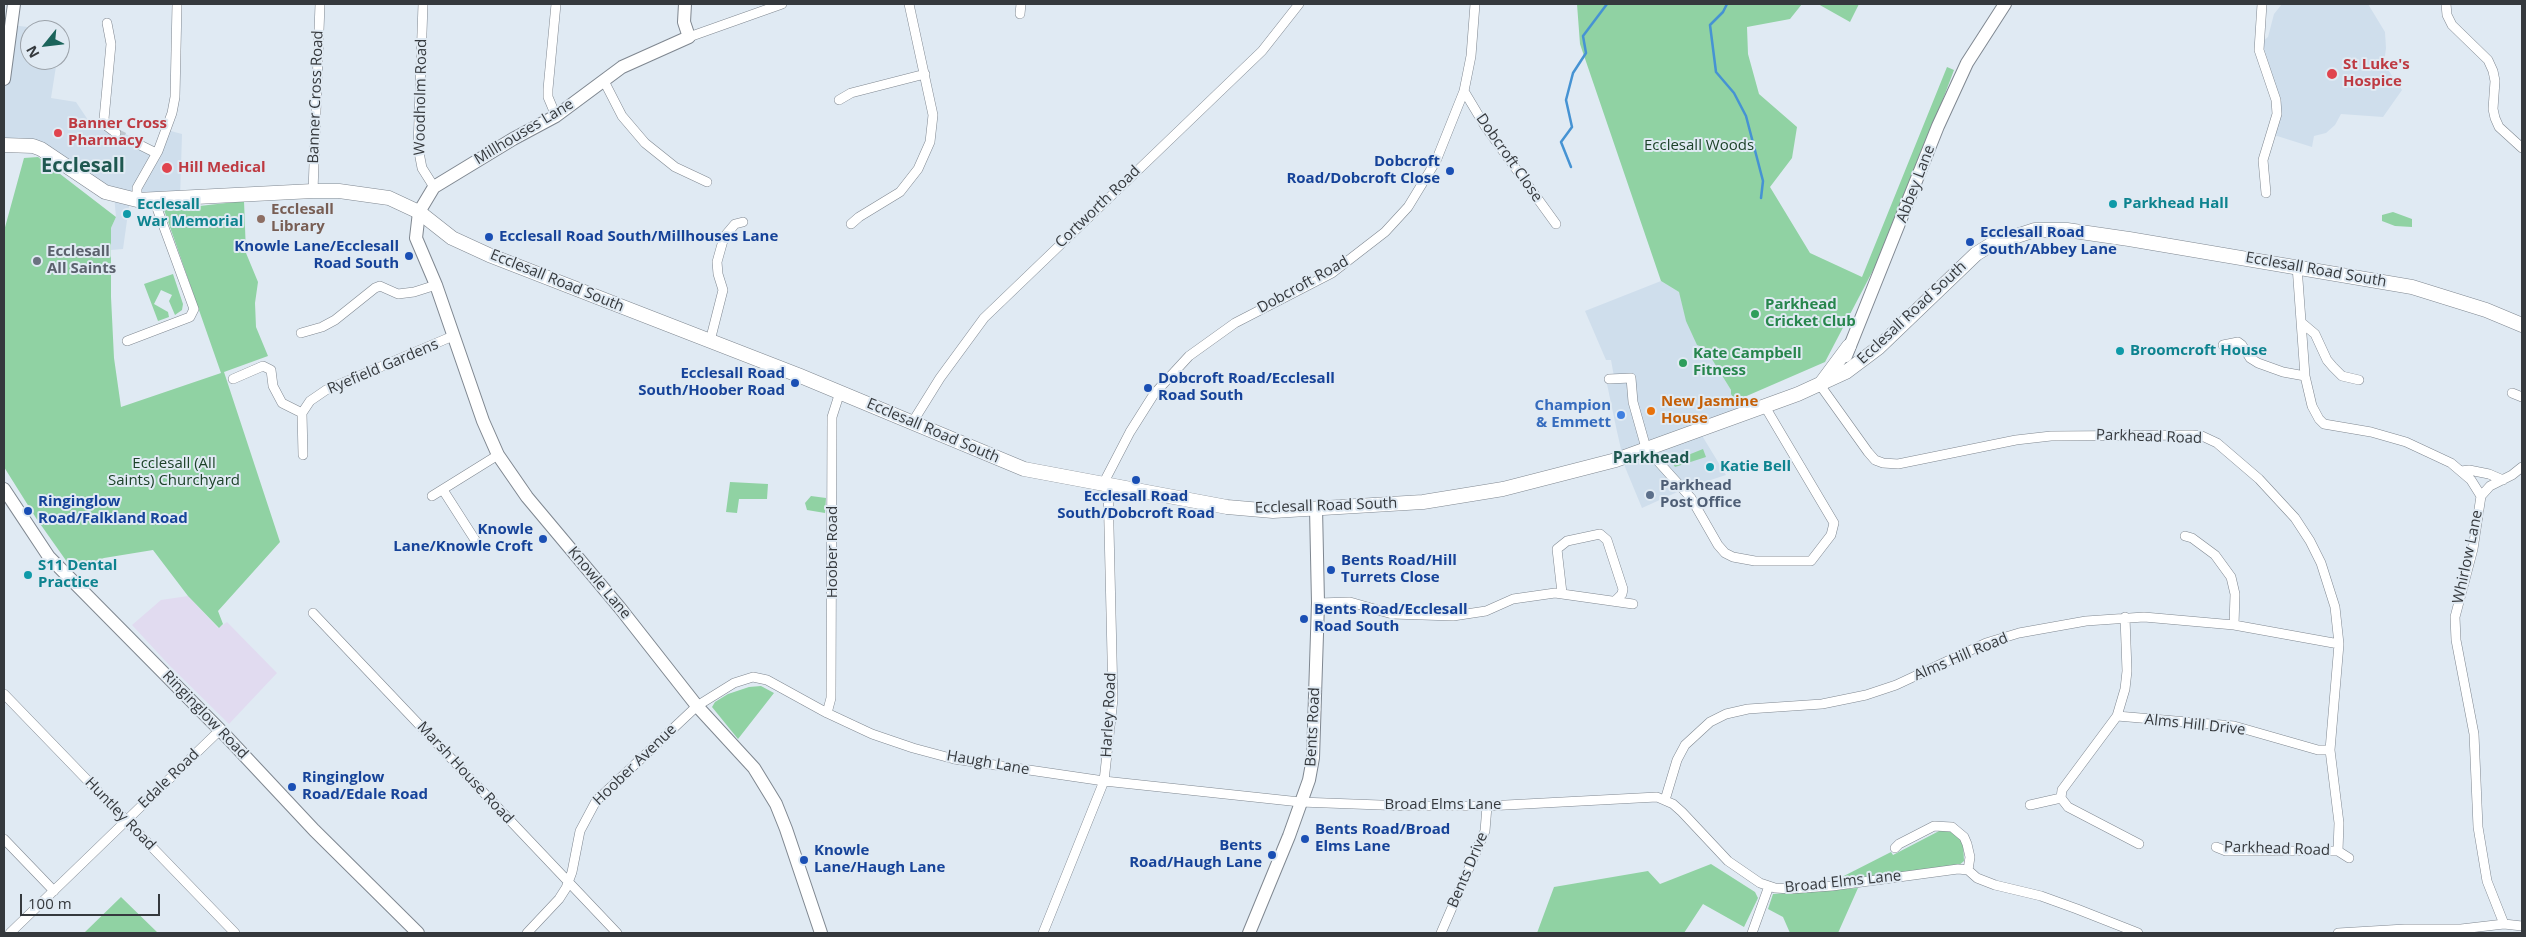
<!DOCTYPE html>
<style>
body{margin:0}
#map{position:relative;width:2526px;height:937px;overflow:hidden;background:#e0eaf3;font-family:"Open Sans",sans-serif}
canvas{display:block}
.frame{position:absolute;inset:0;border:5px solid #35393d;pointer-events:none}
.north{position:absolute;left:20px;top:20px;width:50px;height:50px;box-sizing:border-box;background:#e0eaf3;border:1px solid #9ca3aa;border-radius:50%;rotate:241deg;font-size:14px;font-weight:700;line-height:20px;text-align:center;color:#35393d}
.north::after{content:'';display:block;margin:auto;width:18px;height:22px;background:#1b645b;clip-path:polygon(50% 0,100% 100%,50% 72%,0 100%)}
.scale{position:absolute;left:20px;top:894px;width:140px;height:22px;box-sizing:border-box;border:2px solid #35393d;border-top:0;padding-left:6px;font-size:15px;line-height:18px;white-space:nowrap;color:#35393d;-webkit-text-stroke:4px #e0eaf3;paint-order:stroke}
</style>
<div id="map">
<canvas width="2526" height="937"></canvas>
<div class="frame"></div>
<div class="north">N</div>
<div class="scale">100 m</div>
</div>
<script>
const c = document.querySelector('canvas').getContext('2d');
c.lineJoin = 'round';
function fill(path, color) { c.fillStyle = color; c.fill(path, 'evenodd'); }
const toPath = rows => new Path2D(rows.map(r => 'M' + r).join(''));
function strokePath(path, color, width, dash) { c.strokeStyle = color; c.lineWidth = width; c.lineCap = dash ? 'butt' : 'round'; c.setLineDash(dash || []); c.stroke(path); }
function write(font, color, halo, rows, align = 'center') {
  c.font = font + ' "Open Sans",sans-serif'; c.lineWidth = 4; c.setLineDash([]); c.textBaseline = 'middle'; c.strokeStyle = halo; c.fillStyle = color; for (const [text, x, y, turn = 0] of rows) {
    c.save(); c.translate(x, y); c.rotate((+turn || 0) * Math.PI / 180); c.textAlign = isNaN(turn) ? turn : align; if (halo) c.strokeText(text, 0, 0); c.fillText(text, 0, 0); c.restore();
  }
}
fill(toPath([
 [2282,4,2368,4,2385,32,2386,48,2384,64,2402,90,2383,117,2341,114,2335,125,2326,133,2314,136,2312,147,2274,135,2280,99,2262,42,2268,37,2274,14],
 [12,25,51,30,30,30,30,60,57,60,51,98,76,102,88,120,96,120,157,149,167,130,182,134,180,199,130,199,123,249,111,250,111,228,116,217,114,195,52,156,4,145,4,79],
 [1661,281,1679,292,1705,347,1731,390,1734,399,1742,398,1749,411,1698,429,1726,475,1686,488,1642,508,1625,467,1616,427,1607,384,1615,382,1611,360,1606,360,1585,311]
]), '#cfdeec');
fill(toPath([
 [188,596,218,628,227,622,277,673,229,724,170,666,132,625,161,600]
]), '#e1dbf0');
fill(toPath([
 [1577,4,1802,4,1790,19,1747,27,1748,54,1759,94,1797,127,1792,158,1770,187,1810,253,1862,277,1947,67,1954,70,1892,234,1825,362,1742,398,1734,399,1731,394,1731,390,1705,348,1697,345,1686,321,1679,292,1661,281,1580,44],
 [1818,4,1859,4,1850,22],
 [38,157,116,217,111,228,111,297,114,358,121,407,221,373,164,210,244,201,246,253,258,282,255,303,256,327,268,356,224,372,280,542,218,611,223,624,219,628,188,596,153,550,104,558,72,569,36,518,4,467,4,231,24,158],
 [2393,212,2412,219,2412,227,2395,226,2382,221,2382,215],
 [173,274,183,304,182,310,175,315,169,301,172,295,161,290,154,304,168,312,169,317,158,321,144,284],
 [1703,449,1706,457,1675,467,1673,464,1673,461],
 [730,482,768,484,767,499,739,499,737,513,726,512],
 [811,496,826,498,825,513,807,510,805,503],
 [761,686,774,693,738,739,712,707,715,702,728,694,749,687],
 [1941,830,1953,832,1963,841,1964,861,1958,866,1834,881,1891,852,1893,855],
 [1711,864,1755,892,1758,898,1744,927,1703,904,1684,933,1537,933,1554,887,1648,871,1660,884],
 [1858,888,1838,933,1790,933,1783,917,1768,909,1773,894],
 [121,897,158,933,84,933]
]), '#90d2a3');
strokePath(toPath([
 [1727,4,1723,12,1710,25,1716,72,1734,93,1746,116,1763,181,1761,198],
 [1571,167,1561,142,1572,127,1566,100,1573,73,1586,53,1583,36,1607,4]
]), '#4693d3', 2.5);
strokePath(toPath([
 [116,133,140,145]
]), '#bec7cf', 9, [9, 4.5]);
const street = toPath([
 [423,4,418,147,422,168,434,187],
 [556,4,548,89,548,97,556,116],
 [2262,4,2259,50,2276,100,2277,114,2263,160,2266,193],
 [2446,4,2447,15,2452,25,2488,60,2493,71,2495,81,2493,109,2495,118,2499,127,2522,148],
 [1020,14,1021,4],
 [107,23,111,44,104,119,108,127,116,133],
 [689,37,782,4],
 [604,81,622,116,645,143,675,167,707,182],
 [1464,91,1485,126,1556,224],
 [839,100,851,93,925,74],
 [140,145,156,153],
 [313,191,320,4],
 [137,200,137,188,158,151,172,113,175,97,177,4],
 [851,224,859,217,900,192,918,169,930,142,933,115,909,4],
 [2297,266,2305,376,2312,406,2319,419,2324,424,2371,432,2406,442,2451,463,2471,480,2481,496,2473,549,2455,617,2456,640,2474,734,2478,827,2487,881,2504,924],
 [2302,323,2315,334,2327,360,2333,367,2342,376,2359,380],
 [301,333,322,327,335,320,375,288,380,286,398,294,414,292,436,285],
 [127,341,190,317,194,309,154,200],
 [710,341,723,290,718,274,717,262,724,237,735,224,743,222],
 [2223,345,2238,342,2242,345,2250,358,2258,363,2283,372,2305,376],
 [233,379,263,366,271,370,273,386,282,403,302,413],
 [1609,379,1631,378,1633,402,1646,448,1691,498,1718,545,1725,553,1733,557,1755,561,1811,561,1831,535,1834,523,1764,405],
 [1820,385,1868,452,1875,460,1883,463,1898,464,2016,440,2051,436,2192,435,2202,436,2217,443,2259,479,2295,518,2310,541,2321,563,2335,607,2339,644,2330,750,2339,823,2338,851,2349,858],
 [2512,393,2522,397],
 [912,423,940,378,984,318,1262,51,1299,4],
 [303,455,302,413,310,401,326,390,453,336],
 [2461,471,2469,470,2489,474,2503,480],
 [1103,484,1130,432,1154,394,1189,356,1235,323,1332,273,1385,232,1408,207,1436,161,1464,91,1471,56,1475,4],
 [443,490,477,543],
 [432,496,498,455],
 [2481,496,2490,486,2512,475,2522,467],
 [2185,536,2192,538,2215,555,2231,577,2235,594,2234,625],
 [1562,593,1557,549,1567,541,1600,534,1607,540,1623,589,1622,594,1616,600],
 [1318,603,1350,602,1392,614,1453,616,1486,611,1513,599,1555,593,1633,604],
 [313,613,617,933],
 [2125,617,2127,671,2125,689,2117,716,2062,790,2061,798,2068,807,2139,844],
 [4,694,235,933],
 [827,713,831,698,832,417,840,392],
 [2117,716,2234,726,2318,750,2330,750],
 [1665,800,1677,760,1685,745,1710,722,1726,714,1748,709,1822,704,1866,695,1896,685,1986,643,2019,633,2086,621,2144,617,2234,625,2339,644],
 [2030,805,2061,798],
 [4,839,54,891],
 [2216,847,2226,851,2338,851],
 [1895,848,1899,844,1934,826,1952,827,1964,837,1967,844,1970,857,1968,870],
 [10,933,220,730],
 [527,933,559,899,566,888,572,872,580,831,596,801,697,706,734,683,753,677,767,680,827,713,872,734,913,748,954,759,1104,781,1300,802,1407,806,1487,806,1657,797,1673,804,1682,812,1728,861,1760,883,1775,888,1791,889,1832,886,1958,869,1968,870,1977,878,1995,885,2041,896,2077,909,2138,933],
 [1043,933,1104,781,1113,699,1108,485],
 [1441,933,1485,831,1487,806],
 [1752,933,1769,886],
 [2338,933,2405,929,2461,929,2504,924,2522,926]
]);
const secondary = toPath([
 [685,4,684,22,689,37,622,67,556,116,513,139,434,187,419,212,416,238,436,285,483,421,498,455,527,497,620,608,697,706,754,768,776,804,786,829,821,933],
 [4,79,14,4],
 [1846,356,1938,126,1967,63,2005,4],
 [4,489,49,557,226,736,314,830,418,933],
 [1249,933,1289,836,1309,780,1313,758,1318,603,1316,508]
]);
const primary = toPath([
 [4,145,33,146,41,149,105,192,137,200,313,191,339,191,389,198,419,212,452,238,489,255,798,375,1024,469,1227,507,1273,511,1423,502,1503,489,1616,460,1798,394,1846,372,1878,348,1976,254,1992,244,2035,230,2067,230,2129,239,2412,287,2486,310,2522,325],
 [1820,385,1849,346]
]);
strokePath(street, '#7f8790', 10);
strokePath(secondary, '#7f8790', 14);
strokePath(primary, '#7f8790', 15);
strokePath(street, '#fff', 9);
strokePath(secondary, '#fff', 12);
strokePath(primary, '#fff', 14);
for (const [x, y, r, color] of [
 [2332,74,6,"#e0444e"],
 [58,133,5,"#e0444e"],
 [167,168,6,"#e0444e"],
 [1450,171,5,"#1a4fb4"],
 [2113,204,5,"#0f9aa8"],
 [127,214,5,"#0f9aa8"],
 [261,219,5,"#8d6e63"],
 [489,237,5,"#1a4fb4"],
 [1970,242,5,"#1a4fb4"],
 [409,256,5,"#1a4fb4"],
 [37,261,5,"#6b7280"],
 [1755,314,5,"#2e9e5b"],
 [2120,351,5,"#0f9aa8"],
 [1683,363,5,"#2e9e5b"],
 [795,383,5,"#1a4fb4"],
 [1148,388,5,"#1a4fb4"],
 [1651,411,5,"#e8710a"],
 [1621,415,5,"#3f7fe0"],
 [1710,467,5,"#0f9aa8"],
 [1136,480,5,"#1a4fb4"],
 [1650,495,5,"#5c6f8a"],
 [28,511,5,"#1a4fb4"],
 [543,539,5,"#1a4fb4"],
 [1331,570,5,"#1a4fb4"],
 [28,575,5,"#0f9aa8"],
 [1304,619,5,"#1a4fb4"],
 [292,787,5,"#1a4fb4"],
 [1305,839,5,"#1a4fb4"],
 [1272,855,5,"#1a4fb4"],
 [804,860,5,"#1a4fb4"]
]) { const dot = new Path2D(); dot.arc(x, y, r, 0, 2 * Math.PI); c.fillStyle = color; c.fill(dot); strokePath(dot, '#e0eaf3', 2); }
write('bold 15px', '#be3a42', '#e0eaf3', [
 ["St Luke's",2343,65],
 ["Hospice",2343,82],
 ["Banner Cross",68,124],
 ["Pharmacy",68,141],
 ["Hill Medical",178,168]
], 'left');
write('15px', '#35393d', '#e0eaf3', [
 ["Banner Cross Road",316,97,-88],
 ["Woodholm Road",421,97,-89],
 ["Millhouses Lane",524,132,-31],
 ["Dobcroft Close",1509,158,55],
 ["Abbey Lane",1916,184,-69],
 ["Cortworth Road",1098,207,-44],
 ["Ecclesall Road South",2316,270,10],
 ["Ecclesall Road South",557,281,22],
 ["Dobcroft Road",1303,285,-29],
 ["Ecclesall Road South",1912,313,-43],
 ["Ryefield Gardens",383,367,-23],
 ["Ecclesall Road South",933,431,23],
 ["Parkhead Road",2149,437,2],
 ["Ecclesall Road South",1326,506,-2],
 ["Hoober Road",833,552,-90],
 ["Whirlow Lane",2468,557,-78],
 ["Knowle Lane",599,583,50],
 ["Alms Hill Road",1961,657,-23],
 ["Ringinglow Road",205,715,46],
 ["Harley Road",1109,715,-87],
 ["Alms Hill Drive",2195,725,6],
 ["Bents Road",1313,727,-87],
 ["Haugh Lane",988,763,10],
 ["Hoober Avenue",635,765,-44],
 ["Marsh House Road",465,773,47],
 ["Edale Road",169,779,-44],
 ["Broad Elms Lane",1443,805],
 ["Huntley Road",120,814,46],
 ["Parkhead Road",2277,849,2],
 ["Bents Drive",1468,870,-67],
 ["Broad Elms Lane",1843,882,-6]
]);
write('15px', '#1d4229', '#e0eaf3', [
 ["Ecclesall Woods",1699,146],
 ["Ecclesall (All",174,464],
 ["Saints) Churchyard",174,481]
]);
write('bold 15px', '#164399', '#e0eaf3', [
 ["Dobcroft",1440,162,"right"],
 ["Road/Dobcroft Close",1440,179,"right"],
 ["Ecclesall Road",1980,233],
 ["South/Abbey Lane",1980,250],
 ["Ecclesall Road South/Millhouses Lane",499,237],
 ["Knowle Lane/Ecclesall",399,247,"right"],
 ["Road South",399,264,"right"],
 ["Ecclesall Road",785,374,"right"],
 ["South/Hoober Road",785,391,"right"],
 ["Dobcroft Road/Ecclesall",1158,379],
 ["Road South",1158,396],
 ["Ecclesall Road",1136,497,"center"],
 ["South/Dobcroft Road",1136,514,"center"],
 ["Ringinglow",38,502],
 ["Road/Falkland Road",38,519],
 ["Knowle",533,530,"right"],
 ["Lane/Knowle Croft",533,547,"right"],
 ["Bents Road/Hill",1341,561],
 ["Turrets Close",1341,578],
 ["Bents Road/Ecclesall",1314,610],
 ["Road South",1314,627],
 ["Ringinglow",302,778],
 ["Road/Edale Road",302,795],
 ["Bents Road/Broad",1315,830],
 ["Elms Lane",1315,847],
 ["Bents",1262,846,"right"],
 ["Road/Haugh Lane",1262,863,"right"],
 ["Knowle",814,851],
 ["Lane/Haugh Lane",814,868]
], 'left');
write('bold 15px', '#0d838f', '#e0eaf3', [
 ["Parkhead Hall",2123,204],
 ["Ecclesall",137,205],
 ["War Memorial",137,222],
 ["Broomcroft House",2130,351],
 ["Katie Bell",1720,467],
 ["S11 Dental",38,566],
 ["Practice",38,583]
], 'left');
write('bold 15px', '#785e54', '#e0eaf3', [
 ["Ecclesall",271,210],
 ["Library",271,227]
], 'left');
write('bold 15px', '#5b616d', '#e0eaf3', [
 ["Ecclesall",47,252],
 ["All Saints",47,269]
], 'left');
write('bold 15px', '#27864d', '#e0eaf3', [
 ["Parkhead",1765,305],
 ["Cricket Club",1765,322],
 ["Kate Campbell",1693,354],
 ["Fitness",1693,371]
], 'left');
write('bold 15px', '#c56008', '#e0eaf3', [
 ["New Jasmine",1661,402],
 ["House",1661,419]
], 'left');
write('bold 15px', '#366cbe', '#e0eaf3', [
 ["Champion",1611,406],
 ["& Emmett",1611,423]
], 'right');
write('bold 15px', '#4e5e75', '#e0eaf3', [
 ["Parkhead",1660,486],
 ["Post Office",1660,503]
], 'left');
write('bold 16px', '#1f5850', '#e0eaf3', [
 ["Parkhead",1651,458]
]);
write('bold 20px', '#1f5850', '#e0eaf3', [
 ["Ecclesall",83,166]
]);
</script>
